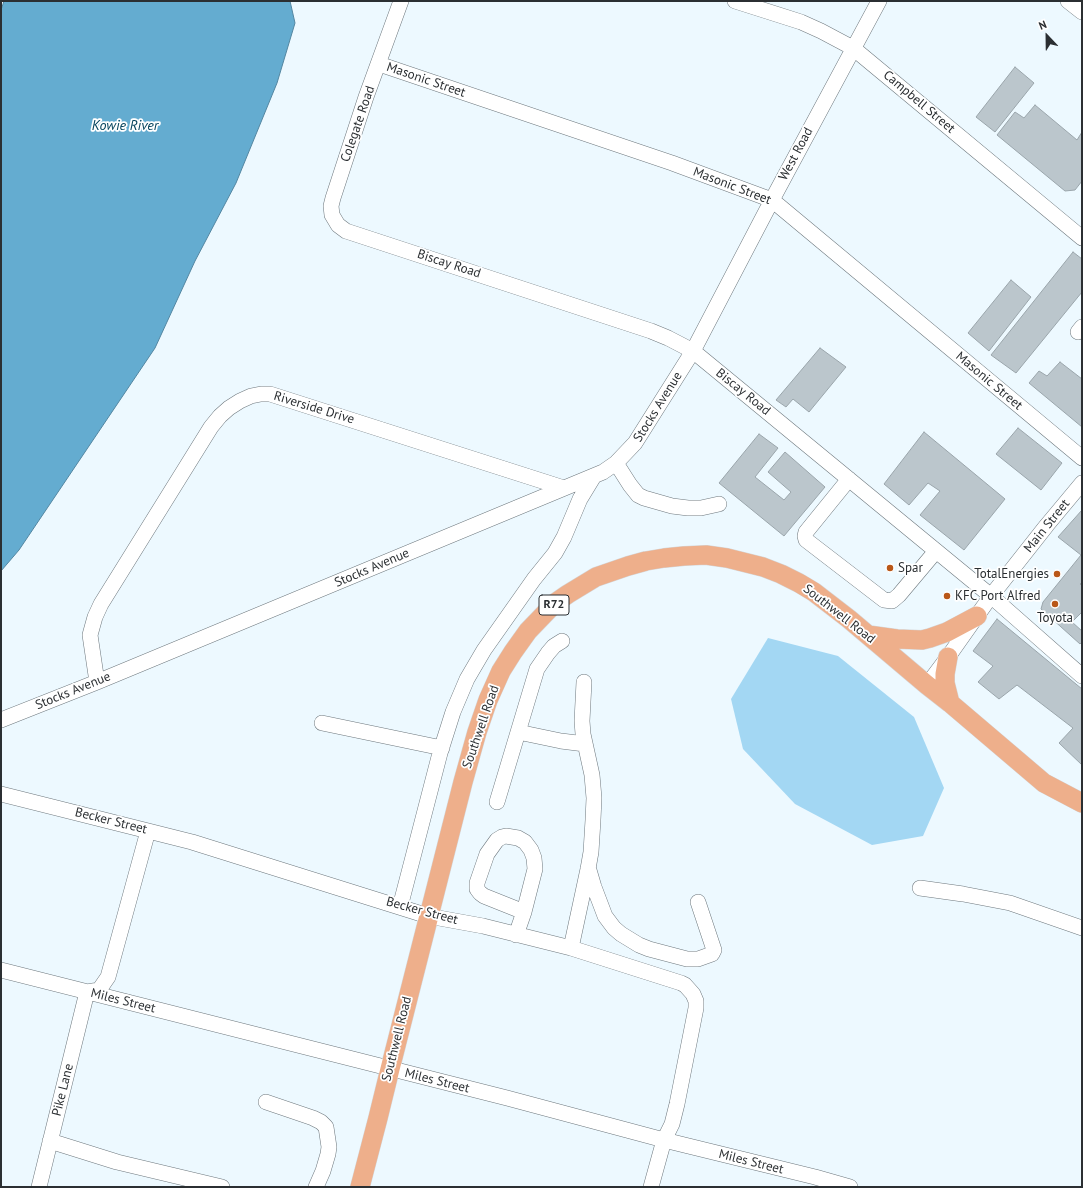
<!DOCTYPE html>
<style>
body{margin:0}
#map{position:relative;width:1083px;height:1188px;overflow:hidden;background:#edf9ff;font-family:"PT Sans",sans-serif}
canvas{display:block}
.frame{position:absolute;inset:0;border:2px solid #2b2f32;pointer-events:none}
.north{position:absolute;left:1027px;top:16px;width:40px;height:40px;-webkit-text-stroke:3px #fff;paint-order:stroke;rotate:338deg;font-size:11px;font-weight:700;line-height:16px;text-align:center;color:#2b2f32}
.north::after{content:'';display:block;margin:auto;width:14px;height:18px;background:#2b2f32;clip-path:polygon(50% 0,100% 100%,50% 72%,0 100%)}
</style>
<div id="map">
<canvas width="1083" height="1188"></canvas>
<div class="frame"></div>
<div class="north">N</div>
</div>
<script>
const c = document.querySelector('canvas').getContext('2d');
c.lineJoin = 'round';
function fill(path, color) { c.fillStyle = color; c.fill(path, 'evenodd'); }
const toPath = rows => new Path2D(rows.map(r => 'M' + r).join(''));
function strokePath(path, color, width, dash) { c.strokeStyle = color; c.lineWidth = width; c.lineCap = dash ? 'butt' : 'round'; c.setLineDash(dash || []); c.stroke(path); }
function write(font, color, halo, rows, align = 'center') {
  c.font = font + ' "PT Sans",sans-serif'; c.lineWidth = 3.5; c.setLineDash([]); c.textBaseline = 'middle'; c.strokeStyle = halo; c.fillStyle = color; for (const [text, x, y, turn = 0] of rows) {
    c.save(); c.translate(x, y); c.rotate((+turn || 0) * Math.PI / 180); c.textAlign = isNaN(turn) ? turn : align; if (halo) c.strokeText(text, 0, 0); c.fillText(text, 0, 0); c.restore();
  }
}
fill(toPath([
 [768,638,838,656,914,717,944,788,923,836,872,845,795,804,743,749,731,699]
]), '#a3d7f3');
const water = toPath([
 [4,1,290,1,295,23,277,83,236,183,195,261,155,348,19,550,1,571,1,10,4,1]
]);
fill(water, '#64acd0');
strokePath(water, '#5386a1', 1);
const building = toPath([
 [1015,67,1034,83,995,132,976,117,1015,67],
 [1035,105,1077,140,1082,132,1082,181,1075,190,1065,191,997,135,1015,112,1024,118,1035,105],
 [1073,252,1082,259,1082,292,1016,373,991,355,1073,252],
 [1011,280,1031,297,989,351,968,333,1011,280],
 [820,348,846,367,809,412,793,399,786,407,776,400,820,348],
 [1060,362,1082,379,1082,427,1029,383,1039,371,1047,376,1060,362],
 [1018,428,1062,463,1041,490,996,454,1018,428],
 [924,432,1005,499,964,550,920,515,940,491,928,483,909,505,884,484,924,432],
 [759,434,778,448,755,477,784,500,791,492,768,472,785,452,825,487,784,536,719,483,759,434],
 [1082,510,1082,582,1080,584,1082,586,1082,612,1072,622,1082,631,1082,642,1080,644,1041,609,1043,602,1081,555,1058,537,1082,510],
 [997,619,1082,689,1082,765,1059,743,1073,728,1017,685,999,699,978,682,993,666,973,651,997,619]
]);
fill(building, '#bbc6cc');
strokePath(building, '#9aa5ab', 1);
const minor = toPath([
 [401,1,366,97,333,198,331,206,332,215,338,225,346,231,651,331,668,338,693,351,991,596,1082,676],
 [735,1,801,22,821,31,853,48,1082,238],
 [1068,1,1082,12],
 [379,64,672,163,772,200,1082,458],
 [1078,332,1082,327],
 [616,463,630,485,638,495,644,498,672,506,688,508,701,508,719,504],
 [849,479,806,532,805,536,806,540,884,600,892,601,899,595,936,551],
 [97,682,90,635,95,617,101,604,211,427,220,416,229,408,240,401,251,396,261,394,270,394,564,488],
 [927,685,948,657,991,596,1047,525,1082,483],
 [1,720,97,682,603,472,616,463,635,443,693,351,772,200,879,1],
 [322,723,442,748],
 [518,732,561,741,585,744],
 [1,794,192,842,428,916,483,926,571,948,681,983,685,985,693,994,696,1001,696,1008,677,1104,672,1124,664,1140,651,1187],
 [497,802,537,669,548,653,554,646,562,641],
 [589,870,594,887,605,916,614,928,621,934,639,945,649,949,687,959,698,959,712,954,714,950,698,902],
 [920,888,963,894,1010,903,1082,928],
 [400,907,440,753,453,712,467,679,484,650,534,579,555,553,564,537,580,499,594,476],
 [516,935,524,912,535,869,534,858,531,850,525,842,518,838,506,836,502,837,497,840,487,854,477,883,477,889,480,893,484,896,524,912],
 [571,948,588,869,591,852,593,820,594,798,592,775,583,734,582,721,584,682],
 [1,970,507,1098,664,1140,815,1177,850,1187],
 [266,1102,313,1118,321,1122,326,1127,329,1147,328,1154,323,1171,316,1187],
 [50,1141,117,1162,222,1187],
 [39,1187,87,992,99,990,108,977,148,831]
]);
const major = toPath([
 [868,635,897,639,922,640,930,638,947,632,977,616],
 [948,657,945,674,945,683,950,703],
 [360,1187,378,1118,390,1069,463,782,477,732,488,700,501,671,513,652,528,631,555,603,568,594,596,577,628,566,646,561,664,558,684,556,706,555,727,558,763,567,781,574,799,583,814,592,849,619,927,685,950,703,1044,783,1082,803]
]);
strokePath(minor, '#6e787e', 16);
strokePath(major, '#d5d5d6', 20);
strokePath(minor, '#fff', 15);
strokePath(major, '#eeaf8b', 19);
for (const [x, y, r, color] of [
 [890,568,4,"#b95718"],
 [1057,574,4,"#b95718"],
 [947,596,4,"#b95718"],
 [1055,604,4,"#b95718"]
]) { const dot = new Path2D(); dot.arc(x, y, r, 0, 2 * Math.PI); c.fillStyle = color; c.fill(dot); strokePath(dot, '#fff', 1.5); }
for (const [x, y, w] of [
 [554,605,30]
]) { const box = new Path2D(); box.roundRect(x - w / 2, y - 10, w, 20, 3); c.fillStyle = '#fff'; c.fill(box); strokePath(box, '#2b2f32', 1); }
write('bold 12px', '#2b2f32', null, [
 ["R72",554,605]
]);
write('13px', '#2b2f32', '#fff', [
 ["Masonic Street",426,80,19],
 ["Campbell Street",919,102,40],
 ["Colegate Road",358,124,-71],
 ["West Road",796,154,-62],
 ["Masonic Street",732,186,21],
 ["Biscay Road",449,264,18],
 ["Masonic Street",989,381,40],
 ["Biscay Road",743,392,39],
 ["Stocks Avenue",658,407,-58],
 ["Riverside Drive",314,408,17],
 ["Main Street",1047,526,-51],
 ["Stocks Avenue",372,568,-23],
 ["Southwell Road",839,614,38],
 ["Stocks Avenue",73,691,-22],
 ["Southwell Road",481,727,-71],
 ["Becker Street",111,821,14],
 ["Becker Street",422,911,15],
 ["Miles Street",123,1001,14],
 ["Southwell Road",397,1039,-76],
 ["Miles Street",437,1081,14],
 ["Pike Lane",63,1090,-76],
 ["Miles Street",751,1162,14]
]);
write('13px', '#2b2f32', '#fff', [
 ["Spar",898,568],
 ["TotalEnergies",1049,574,"right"],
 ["KFC Port Alfred",955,596],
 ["Toyota",1055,618,"center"]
], 'left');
write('italic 14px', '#07455e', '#fff', [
 ["Kowie River",125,126]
]);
</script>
